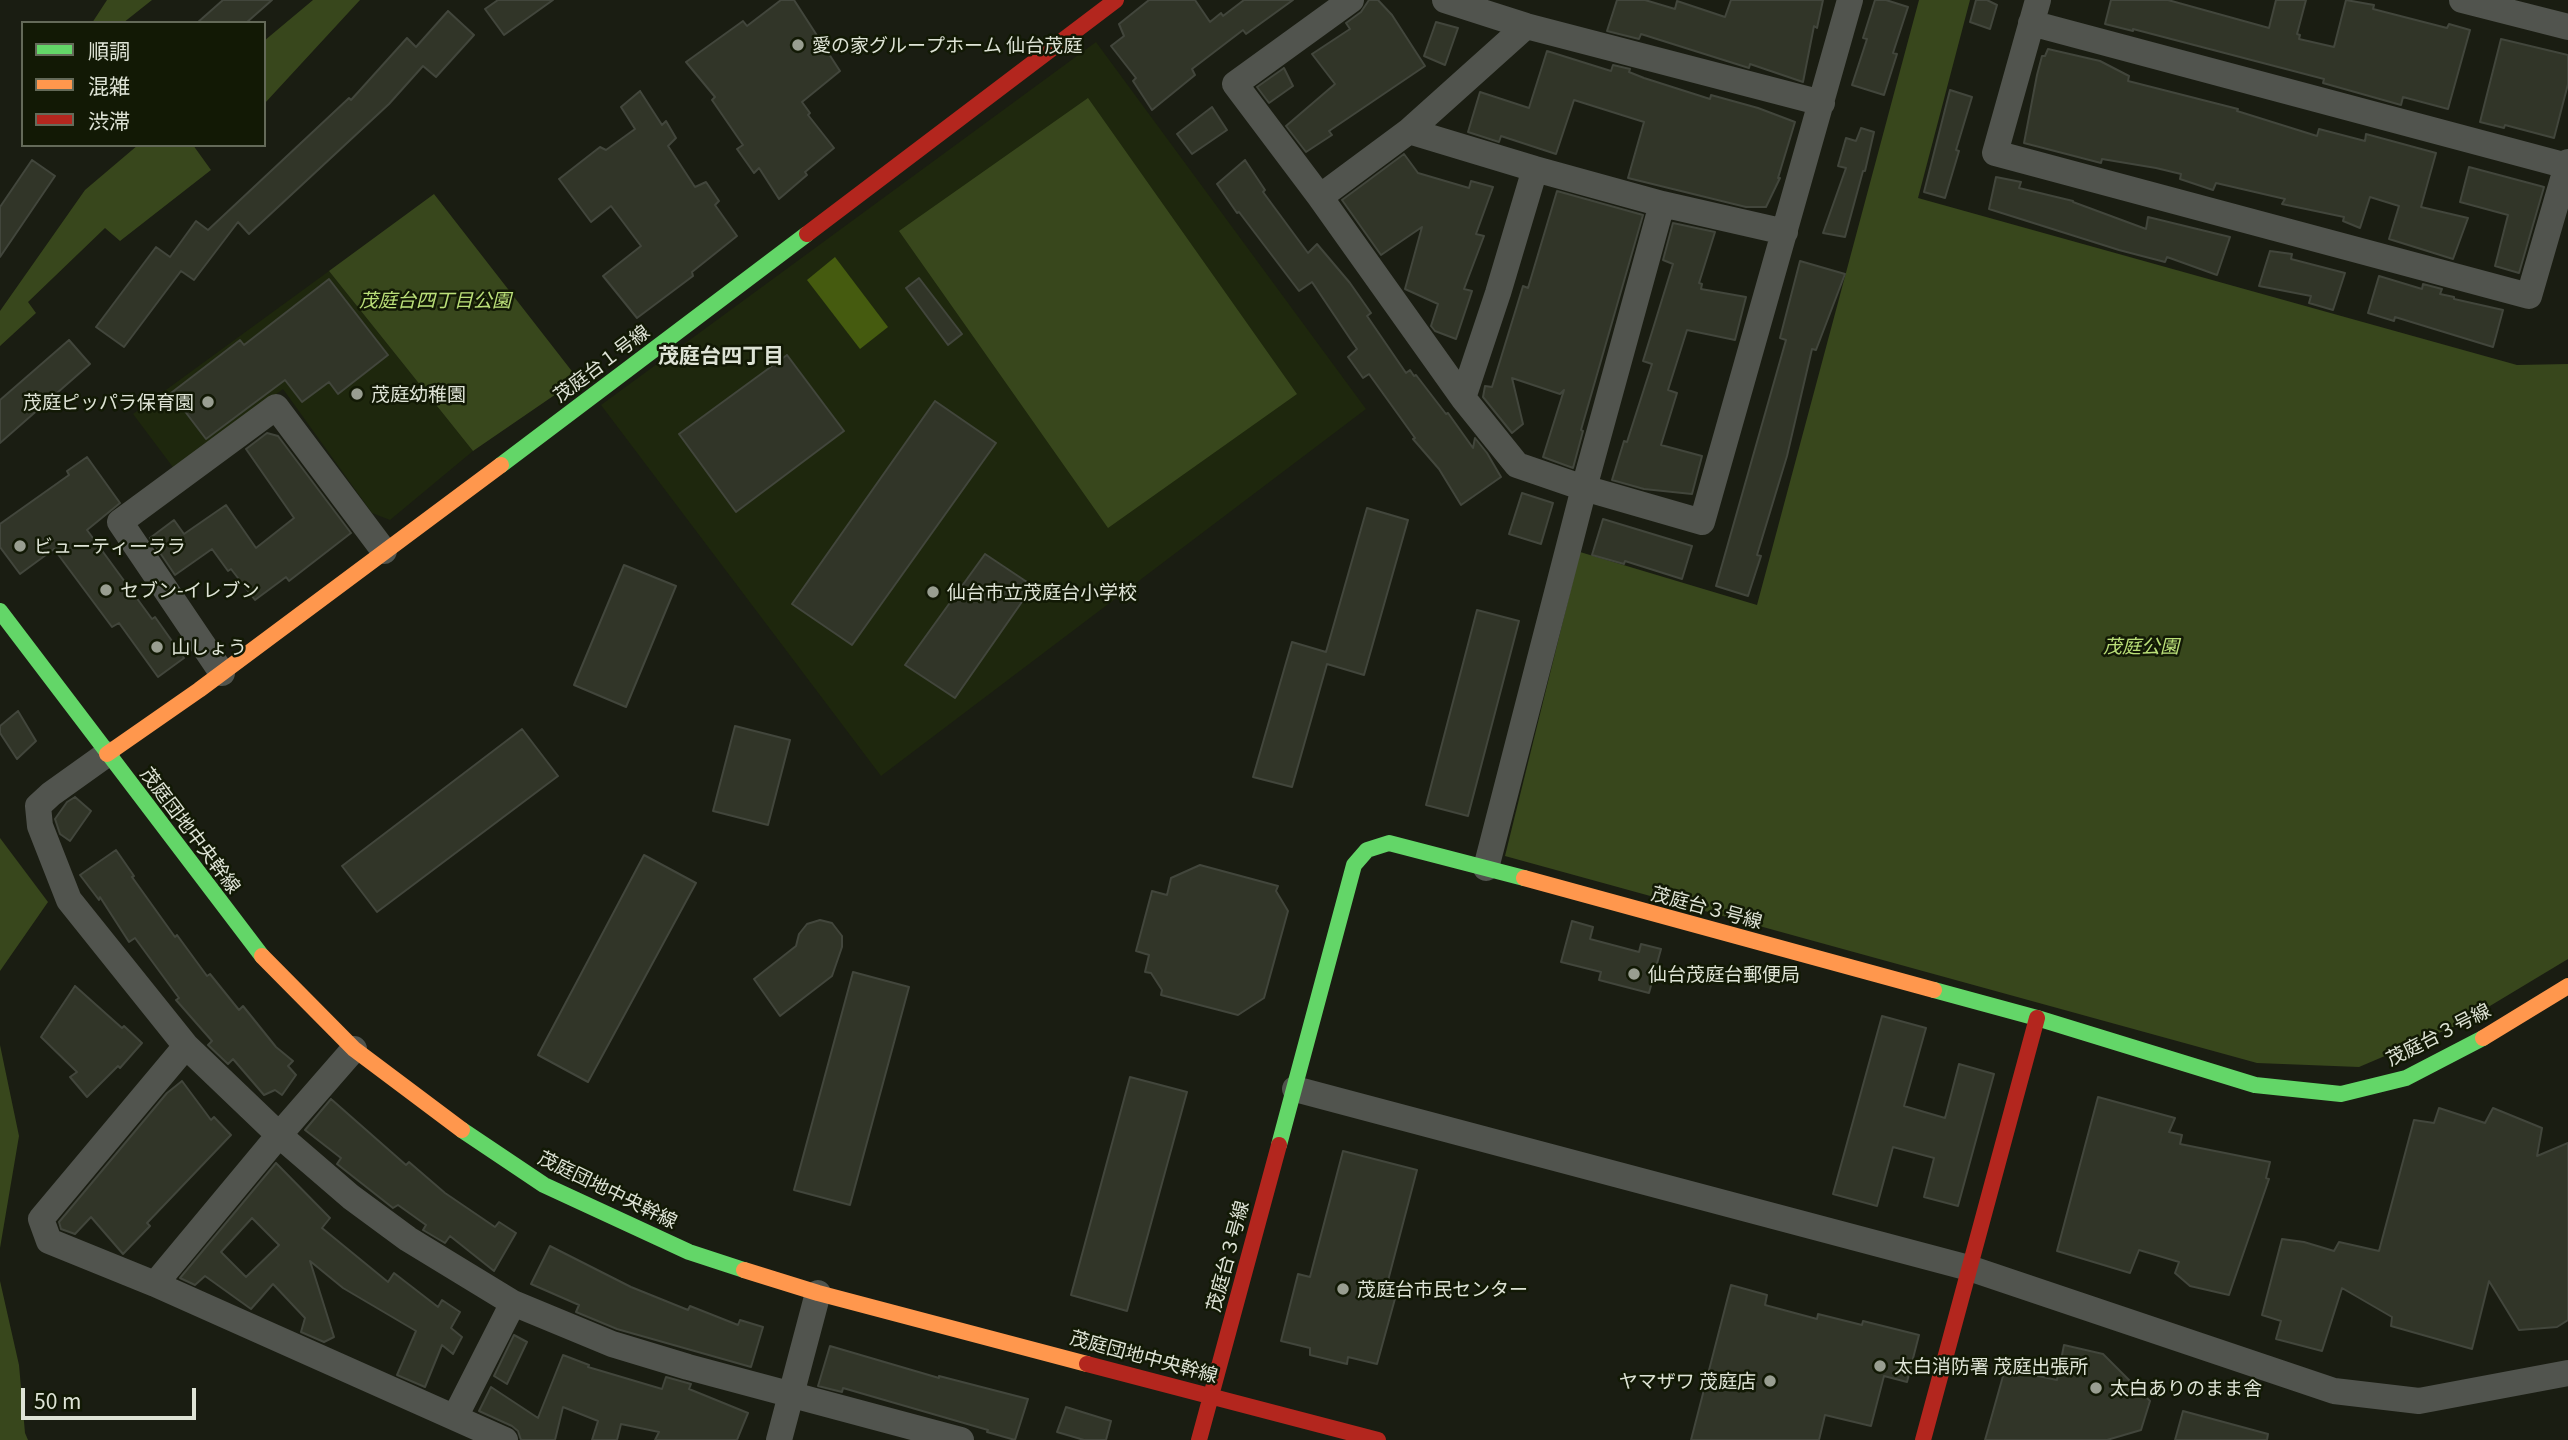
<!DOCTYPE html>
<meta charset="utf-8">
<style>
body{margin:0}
#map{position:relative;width:2568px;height:1440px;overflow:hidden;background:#1a1d12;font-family:Georgia,"Noto Sans JP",serif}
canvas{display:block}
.legend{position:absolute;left:21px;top:21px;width:245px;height:126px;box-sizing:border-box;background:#121905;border:2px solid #646a59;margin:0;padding:9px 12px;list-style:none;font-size:21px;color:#dee3d6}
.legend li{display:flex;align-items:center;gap:14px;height:35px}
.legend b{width:35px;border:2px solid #646a59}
.scale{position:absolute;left:21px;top:1388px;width:175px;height:32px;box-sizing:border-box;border:4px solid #dee3d6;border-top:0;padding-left:9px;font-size:21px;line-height:24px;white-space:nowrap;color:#dee3d6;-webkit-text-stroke:5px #121905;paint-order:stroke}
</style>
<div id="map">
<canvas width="2568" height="1440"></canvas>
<ul class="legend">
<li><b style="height:9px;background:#63d668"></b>順調</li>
<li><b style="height:9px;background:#ff974d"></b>混雑</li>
<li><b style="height:9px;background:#b3261e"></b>渋滞</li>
</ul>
<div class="scale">50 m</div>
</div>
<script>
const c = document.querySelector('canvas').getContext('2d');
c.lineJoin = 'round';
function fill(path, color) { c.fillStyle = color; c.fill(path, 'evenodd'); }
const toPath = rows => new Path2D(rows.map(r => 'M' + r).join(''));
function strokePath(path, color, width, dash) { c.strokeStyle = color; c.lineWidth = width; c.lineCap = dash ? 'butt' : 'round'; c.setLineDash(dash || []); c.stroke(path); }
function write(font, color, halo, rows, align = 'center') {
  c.font = font + ' Georgia,"Noto Sans JP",serif'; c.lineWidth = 5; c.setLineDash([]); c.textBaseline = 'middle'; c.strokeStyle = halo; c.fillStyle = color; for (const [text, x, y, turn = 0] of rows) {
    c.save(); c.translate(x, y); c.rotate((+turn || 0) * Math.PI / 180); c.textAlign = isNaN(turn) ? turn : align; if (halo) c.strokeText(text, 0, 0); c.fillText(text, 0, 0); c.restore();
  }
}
fill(toPath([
 [1096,42,1366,409,881,776,601,405],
 [329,271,473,451,390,520,372,513,283,389,175,470,133,414]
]), '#1e270d');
fill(toPath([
 [107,0,152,0,123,23,92,23],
 [313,0,360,0,265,103,264,41],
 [1919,0,1970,0,1918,198,2517,365,2568,364,2568,959,2460,1024,2359,1067,2257,1063,1505,856,1580,552,1757,605],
 [1088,98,1297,394,1108,528,899,231],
 [138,145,193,145,211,170,120,241,105,228,28,302,36,313,0,346,0,311,85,190],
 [434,194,578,379,473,451,329,271],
 [0,838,48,902,0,971],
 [0,1045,19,1136,0,1248],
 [0,1281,19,1365,25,1433,28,1440,0,1440]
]), '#38471c');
fill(toPath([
 [835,257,888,327,860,349,807,280]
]), '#455b0f');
const building = toPath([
 [223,0,272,0,246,23,197,23,223,0],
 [498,0,553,0,504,35,485,9,498,0],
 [781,0,794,0,840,71,802,102,810,113,808,115,834,148,805,172,807,175,779,199,759,168,754,173,737,149,743,145,712,100,715,97,686,62,743,21,747,26,781,0],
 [1149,0,1195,0,1210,22,1221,13,1223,16,1244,0,1293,0,1246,34,1243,30,1192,69,1195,75,1152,110,1133,81,1136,78,1111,46,1124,36,1119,24,1149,0],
 [1369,0,1378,0,1392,15,1425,66,1329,131,1332,135,1306,152,1286,126,1335,84,1312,54,1350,29,1346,23,1361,12,1369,0],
 [1617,0,1645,0,1675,9,1677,1,1725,17,1731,0,1823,0,1817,28,1814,26,1803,82,1750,64,1749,68,1641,34,1639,39,1607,31,1617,0],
 [1875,0,1886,0,1908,7,1893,53,1897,54,1884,95,1852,85,1867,39,1863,38,1875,0],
 [1976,0,1987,0,1997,5,1990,29,1970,22,1976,0],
 [2111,0,2168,0,2269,28,2276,0,2306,0,2297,34,2300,35,2299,39,2334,47,2346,0,2374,5,2373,9,2447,28,2449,24,2470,30,2448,109,2403,97,2401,105,2323,83,2324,79,2133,29,2133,31,2105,24,2111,0],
 [448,11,474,35,436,77,423,66,389,104,249,234,238,222,194,280,181,271,124,347,96,327,156,247,170,257,196,221,208,230,349,98,351,100,407,38,416,47,448,11],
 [1436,22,1458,28,1445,65,1424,56,1436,22],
 [2501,39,2568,55,2568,84,2554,138,2505,125,2504,128,2480,122,2501,39],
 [2048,49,2100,61,2129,76,2128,81,2238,109,2237,111,2317,136,2319,129,2365,141,2366,134,2436,153,2421,207,2468,218,2453,259,2389,239,2399,206,2370,197,2360,228,2343,221,2344,217,2282,204,2285,199,2216,183,2213,190,2180,179,2181,174,2156,168,2102,159,2101,163,2024,143,2037,75,2042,56,2045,56,2048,49],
 [1547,51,1611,71,1613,65,1630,69,1629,72,1644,78,1710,99,1711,95,1758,108,1795,122,1778,178,1780,178,1766,207,1746,207,1628,178,1644,122,1574,100,1556,154,1501,136,1499,142,1468,132,1480,92,1529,108,1547,51],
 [1284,68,1293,86,1269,103,1257,87,1284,68],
 [1950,90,1972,97,1956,150,1959,151,1945,198,1924,192,1950,90],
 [640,91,662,125,666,121,676,138,668,146,695,187,706,182,719,201,715,205,737,236,692,272,693,276,637,318,603,276,641,246,611,206,591,222,559,179,600,147,606,150,635,129,621,107,640,91],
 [1212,107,1227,130,1192,154,1177,134,1212,107],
 [1861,128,1874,132,1865,171,1863,171,1845,237,1823,233,1846,168,1838,166,1846,138,1856,141,1861,128],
 [1404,154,1418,173,1469,188,1471,181,1493,187,1476,234,1484,236,1464,289,1472,291,1456,339,1435,331,1431,326,1438,304,1405,289,1422,227,1381,255,1342,200,1404,154],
 [32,160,55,176,0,257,0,207,32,160],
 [1245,160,1265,190,1263,192,1308,253,1317,244,1350,283,1371,313,1367,316,1406,373,1410,370,1414,376,1416,375,1446,414,1448,413,1473,448,1475,438,1487,453,1501,477,1461,505,1439,469,1413,439,1415,438,1369,374,1363,378,1348,357,1357,349,1312,282,1299,291,1239,212,1237,213,1217,184,1245,160],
 [2469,167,2544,187,2519,273,2495,266,2508,215,2460,202,2469,167],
 [1996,177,2021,182,2019,188,2073,201,2073,202,2146,229,2148,217,2230,237,2217,275,2167,257,2165,262,2119,250,1989,209,1996,177],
 [1557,191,1643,215,1581,430,1583,431,1573,468,1543,457,1564,390,1560,394,1512,378,1523,424,1512,433,1483,397,1485,386,1492,387,1523,286,1528,288,1557,191],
 [1673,223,1715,232,1699,283,1702,284,1701,289,1746,297,1735,340,1687,330,1668,390,1677,393,1661,445,1702,456,1692,494,1644,489,1612,480,1624,441,1627,442,1652,364,1643,361,1673,264,1663,260,1673,223],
 [2270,251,2292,254,2291,259,2345,273,2333,310,2309,303,2311,296,2259,286,2270,251],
 [1800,261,1845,274,1816,350,1812,349,1787,456,1757,555,1761,556,1748,596,1716,586,1786,340,1780,338,1800,261],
 [2379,276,2422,289,2423,284,2442,289,2440,294,2454,297,2454,299,2503,310,2493,347,2395,317,2394,321,2368,313,2379,276],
 [919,278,962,334,948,345,906,288,919,278],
 [329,279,388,355,338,394,329,382,302,402,285,380,206,439,171,393,240,340,244,345,329,279],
 [69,340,90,364,0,443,0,400,69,340],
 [787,355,844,431,736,512,679,434,787,355],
 [935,401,996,443,852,645,792,604,935,401],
 [267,433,278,436,351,533,289,581,286,577,255,600,231,569,228,571,212,549,175,575,150,538,174,520,184,534,226,505,256,548,294,518,246,449,267,433],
 [87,457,120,503,87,530,152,619,155,617,184,658,158,677,119,623,112,627,54,549,20,574,0,547,0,524,69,475,67,471,87,457],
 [1522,493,1553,503,1541,544,1509,534,1522,493],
 [1367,508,1408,520,1364,675,1327,664,1292,787,1253,777,1292,642,1326,652,1367,508],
 [1603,519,1692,546,1682,579,1625,561,1624,564,1592,555,1603,519],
 [985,554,1033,586,955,698,905,665,985,554],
 [624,565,676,586,626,707,574,685,624,565],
 [1477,610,1519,621,1468,816,1426,805,1477,610],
 [18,711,36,741,17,759,0,733,0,726,18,711],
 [735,726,790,740,768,825,713,811,735,726],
 [522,729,558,776,377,912,342,866,522,729],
 [75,797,91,811,70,841,60,834,55,819,67,802,75,797],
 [116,850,134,876,132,877,175,937,177,935,207,976,210,974,239,1010,243,1006,276,1047,293,1061,288,1066,296,1075,282,1095,275,1090,264,1095,233,1059,228,1064,208,1045,212,1041,176,1000,179,998,135,938,129,942,100,897,99,900,80,875,116,850],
 [644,855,696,883,588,1082,538,1055,644,855],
 [1200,865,1278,886,1276,891,1288,911,1264,998,1238,1015,1161,995,1162,990,1151,973,1145,972,1149,955,1136,951,1152,891,1167,895,1171,878,1200,865],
 [820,920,832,923,842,936,842,947,832,976,780,1016,754,979,796,946,799,934,807,924,820,920],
 [1572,921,1593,927,1590,939,1639,952,1641,944,1661,949,1649,993,1599,980,1601,972,1561,962,1572,921],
 [853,972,909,987,850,1205,794,1190,853,972],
 [75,986,122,1028,124,1026,142,1043,120,1068,118,1066,87,1097,70,1077,77,1072,41,1037,75,986],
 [1882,1016,1926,1028,1904,1106,1945,1118,1959,1064,1994,1074,1958,1206,1924,1197,1934,1158,1893,1147,1877,1206,1833,1194,1882,1016],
 [1130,1077,1187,1092,1127,1311,1071,1295,1130,1077],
 [182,1081,211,1120,214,1117,231,1135,147,1223,150,1226,123,1254,91,1217,75,1234,61,1229,59,1222,167,1093,182,1081],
 [2098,1097,2175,1118,2169,1132,2182,1135,2180,1144,2270,1162,2266,1178,2269,1179,2229,1295,2190,1286,2175,1273,2179,1262,2139,1250,2130,1273,2057,1251,2098,1097],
 [331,1099,406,1165,409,1162,445,1193,495,1227,499,1222,516,1233,494,1271,450,1236,445,1243,423,1230,426,1225,398,1205,393,1208,337,1164,341,1158,305,1130,331,1099],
 [2439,1108,2485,1123,2493,1108,2542,1128,2537,1156,2568,1143,2568,1320,2557,1327,2519,1330,2489,1281,2472,1349,2391,1326,2392,1317,2342,1288,2322,1351,2276,1339,2281,1321,2262,1315,2282,1239,2304,1242,2334,1251,2339,1242,2379,1251,2414,1120,2434,1123,2439,1108],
 [1343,1151,1417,1170,1385,1292,1396,1295,1377,1364,1348,1357,1347,1364,1310,1355,1310,1348,1281,1341,1298,1274,1310,1277,1343,1151],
 [276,1163,330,1218,322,1228,388,1282,394,1273,438,1307,442,1300,460,1312,451,1328,462,1337,453,1354,442,1345,425,1387,397,1375,416,1331,343,1288,310,1261,334,1337,324,1342,301,1332,305,1318,273,1284,251,1309,205,1276,195,1285,180,1278,276,1163],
 [252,1218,279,1245,246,1277,221,1252,252,1218],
 [550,1246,631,1287,688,1310,690,1306,738,1325,740,1320,763,1327,751,1367,617,1329,576,1312,579,1305,531,1284,550,1246],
 [1731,1285,1767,1295,1765,1305,1817,1319,1818,1314,1862,1325,1863,1321,1919,1335,1907,1382,1884,1376,1871,1426,1825,1415,1819,1440,1691,1440,1731,1285],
 [514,1335,527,1342,507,1384,494,1376,514,1335],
 [2064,1345,2103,1354,2150,1401,2141,1430,2107,1440,1985,1440,2005,1369,2057,1380,2064,1345],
 [830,1346,939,1378,939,1376,1028,1399,1015,1440,987,1432,988,1430,843,1388,842,1392,818,1386,830,1346],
 [563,1355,589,1365,588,1367,662,1389,666,1377,691,1384,689,1389,748,1413,737,1440,655,1440,659,1432,621,1424,617,1440,592,1440,598,1421,563,1407,555,1440,521,1440,518,1431,512,1426,479,1411,491,1387,538,1418,563,1355],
 [1066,1407,1111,1421,1106,1440,1084,1440,1057,1432,1066,1407],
 [2183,1411,2268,1434,2267,1440,2175,1440,2183,1411]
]);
fill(building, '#313528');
strokePath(building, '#42463c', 2);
strokePath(toPath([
 [1351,0,1235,84,1320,197,1463,398,1517,465,1584,488,1702,522,1850,0],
 [1445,0,1526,26,1822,103],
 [2038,0,1995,153,2529,296,2568,162],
 [2462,0,2568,27],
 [2031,23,2567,166],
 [1409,131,1535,169,1662,204,1785,232],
 [1320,197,1409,131,1526,26],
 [1463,398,1498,293,1535,169],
 [222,673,120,522,276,407,384,551],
 [107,754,51,794,38,806,40,826,69,900,186,1046,279,1135,351,1197,408,1239,513,1303,612,1344,688,1367,961,1440],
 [1486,868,1584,488,1662,204],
 [186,1046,41,1219,49,1241,155,1284,505,1440],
 [1295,1089,1969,1268,2334,1391,2419,1401,2568,1373],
 [155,1284,279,1135,354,1049],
 [455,1417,513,1303],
 [779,1440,818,1293]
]), '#51544e', 26);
strokePath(toPath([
 [501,465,807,234],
 [0,611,262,956],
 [1934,990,2037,1018,2255,1085,2341,1094,2406,1078,2483,1038],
 [462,1130,544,1185,689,1252,744,1270],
 [1279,1145,1354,865,1367,850,1389,843,1524,878]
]), '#63d668', 16);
strokePath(toPath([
 [107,754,199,690,501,465],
 [1524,878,1934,990],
 [262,956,354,1049,462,1130],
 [2483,1038,2568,986],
 [744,1270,818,1293,1087,1364]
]), '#ff974d', 16);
strokePath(toPath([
 [807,234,1116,0],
 [1087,1364,1378,1440],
 [1199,1440,1279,1145],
 [1923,1440,2037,1018]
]), '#b3261e', 16);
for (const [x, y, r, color] of [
 [798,45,7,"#999e91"],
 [357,394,7,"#999e91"],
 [208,402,7,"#999e91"],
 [20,546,7,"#999e91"],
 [106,590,7,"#999e91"],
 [933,592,7,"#999e91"],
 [157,647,7,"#999e91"],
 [1634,974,7,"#999e91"],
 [1343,1289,7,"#999e91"],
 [1880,1366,7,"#999e91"],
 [1770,1381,7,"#999e91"],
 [2096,1388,7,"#999e91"]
]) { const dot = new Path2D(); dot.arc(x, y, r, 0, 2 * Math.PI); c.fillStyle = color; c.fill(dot); strokePath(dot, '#121905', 2.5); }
write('19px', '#dee3d6', '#121905', [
 ["愛の家グループホーム 仙台茂庭",812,45],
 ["茂庭幼稚園",371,394],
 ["茂庭ピッパラ保育園",194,402,"right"],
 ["ビューティーララ",34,546],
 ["セブン-イレブン",120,590],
 ["仙台市立茂庭台小学校",947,592],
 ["山しょう",171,647],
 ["仙台茂庭台郵便局",1648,974],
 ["茂庭台市民センター",1357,1289],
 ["太白消防署 茂庭出張所",1894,1366],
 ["ヤマザワ 茂庭店",1756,1381,"right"],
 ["太白ありのまま舎",2110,1388]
], 'left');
write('italic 19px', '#bbe079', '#121905', [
 ["茂庭台四丁目公園",435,300],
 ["茂庭公園",2141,646]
]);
write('19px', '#dee3d6', '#121905', [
 ["茂庭台１号線",601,363,-37],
 ["茂庭団地中央幹線",191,830,53],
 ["茂庭台３号線",1707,907,15],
 ["茂庭台３号線",2438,1034,-27],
 ["茂庭団地中央幹線",608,1189,26],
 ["茂庭台３号線",1227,1256,-75],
 ["茂庭団地中央幹線",1144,1356,15]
]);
write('bold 21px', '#dee3d6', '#121905', [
 ["茂庭台四丁目",721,355]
]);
</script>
